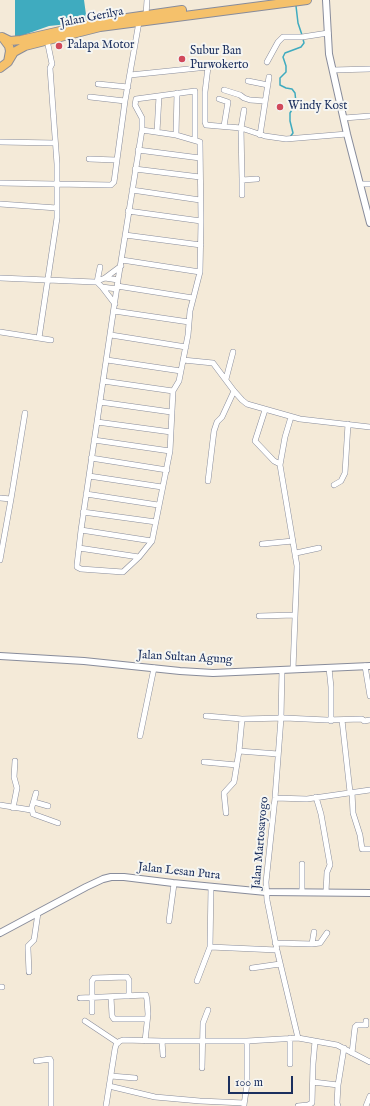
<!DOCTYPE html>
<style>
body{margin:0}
#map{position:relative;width:370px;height:1106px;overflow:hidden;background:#f4ead8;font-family:"IM FELL English",serif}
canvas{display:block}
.scale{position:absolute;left:228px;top:1076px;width:65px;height:18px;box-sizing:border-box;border:2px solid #1b2f5e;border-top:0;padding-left:5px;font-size:12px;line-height:14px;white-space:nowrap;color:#1b2f5e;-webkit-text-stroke:3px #f6f6f2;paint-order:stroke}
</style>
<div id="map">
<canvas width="370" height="1106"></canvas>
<div class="scale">100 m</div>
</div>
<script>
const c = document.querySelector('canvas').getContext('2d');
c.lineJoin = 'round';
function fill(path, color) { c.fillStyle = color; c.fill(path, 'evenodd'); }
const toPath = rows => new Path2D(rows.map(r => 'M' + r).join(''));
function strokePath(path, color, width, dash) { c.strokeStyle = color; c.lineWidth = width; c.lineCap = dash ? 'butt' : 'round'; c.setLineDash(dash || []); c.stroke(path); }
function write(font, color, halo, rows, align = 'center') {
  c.font = font + ' "IM FELL English",serif'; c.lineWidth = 4; c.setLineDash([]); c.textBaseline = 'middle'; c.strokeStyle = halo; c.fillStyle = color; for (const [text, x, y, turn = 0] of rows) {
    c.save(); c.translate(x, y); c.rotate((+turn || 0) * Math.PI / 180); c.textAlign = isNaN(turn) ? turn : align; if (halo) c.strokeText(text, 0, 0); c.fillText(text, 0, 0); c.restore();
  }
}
fill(toPath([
 [15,0,84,0,87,22,49,26,15,38]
]), '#3fabbf');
strokePath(toPath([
 [296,6,298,23,302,35],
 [290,137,293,133,290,121,290,113,296,103,295,93,292,89,286,88,280,85,280,78,286,72,286,66,283,57,285,53,301,47,304,43,303,39]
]), '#3fabbf', 1.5);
const minor = toPath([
 [146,15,147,0],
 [267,62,278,42,283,37,302,37,328,33],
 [333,70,370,69],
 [130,75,208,67,205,92,205,122,206,125,241,128,265,136,286,139,347,134],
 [248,81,268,85],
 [98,84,128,87],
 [224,90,240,95,244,98,250,100,265,101],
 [90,97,125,101,139,22],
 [219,99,228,102,224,126],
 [244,110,241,128,242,180,257,179],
 [344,118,370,116],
 [142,130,176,135,200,142,201,221,200,272,190,311,188,335,179,381,173,391,170,451,152,541,139,557,123,572,81,569,77,567,77,565,81,530,118,280,142,130,142,118,135,105,136,99,195,91,195,139],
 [157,132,159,96],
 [176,135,177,93],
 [260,135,269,77],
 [0,142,55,143],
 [138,150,200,158],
 [89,159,116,160],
 [135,169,200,177],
 [242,180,242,195],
 [0,183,111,185,114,182,125,101],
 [360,184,370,184],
 [132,190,200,200],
 [0,204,57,208],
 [128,211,201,221],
 [125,235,201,245],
 [122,260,200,272],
 [0,278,95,282,105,278,118,280],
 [105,278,121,266],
 [97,282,102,287,117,289],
 [97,282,100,267],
 [117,286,193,298],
 [102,287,115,304],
 [114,311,189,322],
 [0,332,51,340],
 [111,335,186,347],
 [39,338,57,218,57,164,50,68,52,64,47,40],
 [107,360,181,371],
 [183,360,213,363,234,391,242,400,247,404,300,419,370,427],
 [226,379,233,352],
 [103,381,173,391],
 [100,402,171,412],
 [265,410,255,441,274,461,280,464],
 [291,417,285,437,280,465,297,566,293,669],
 [97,422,171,432],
 [94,440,170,451],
 [91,458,167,470],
 [89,476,162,487],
 [208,481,214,431,217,422,222,417,234,391],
 [334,485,341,481,345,473,348,424],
 [86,494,158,505],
 [0,498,11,499,25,413],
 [83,512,156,522],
 [81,530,152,541],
 [262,544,293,541],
 [79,548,139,557],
 [296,553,319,548],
 [0,560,11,499],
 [259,616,295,615],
 [365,666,370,696],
 [329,668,331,687,331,721],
 [282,670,281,718,275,798,266,882,267,900,277,950,298,1038,337,1045,370,1062],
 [206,716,242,719,285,718,327,720,362,719,364,721,370,720],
 [342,720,350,792],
 [140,736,154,668],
 [239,751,278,754],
 [204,762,237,765],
 [352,792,353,813,360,835,362,849,370,849],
 [316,797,321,814,330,865,327,872,326,892],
 [275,798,307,799,370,790],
 [34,802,48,806],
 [0,805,31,810,36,793],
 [13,808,17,788,14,777,15,761],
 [32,809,33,814,58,823],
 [226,813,224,793,234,782,235,776,239,751,242,719],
 [302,892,302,864],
 [169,921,174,884],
 [275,943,312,944,314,932],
 [312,944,320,943,327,933],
 [210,947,211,887],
 [252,968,280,964],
 [29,972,28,949,28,946,34,940,38,913],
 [197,981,210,947,277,950],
 [0,987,2,987],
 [111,997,112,1016,114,1019,147,1019],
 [80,998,146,995,147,1000,148,1014,145,1041],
 [92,1012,92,981,94,978,127,977,129,980,129,996],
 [85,1021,118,1043],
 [162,1041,163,1055],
 [352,1053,355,1027,357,1025,366,1025,366,1021],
 [36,1061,50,1059,51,1061,51,1106],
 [290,1064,290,1038],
 [202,1068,203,1023,208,1010],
 [111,1076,135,1078],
 [313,1082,338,1085],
 [109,1086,155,1097,200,1101,244,1103],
 [244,1105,247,1084,247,1041],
 [106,1106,115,1049,116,1045,120,1041,123,1040,162,1041,247,1041,298,1038],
 [298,1106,308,1105,312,1103,313,1064,315,1041],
 [338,1106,337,1103,338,1085,344,1048],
 [366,1106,370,1096]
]);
const tertiary = toPath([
 [326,0,329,54,347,134,370,223],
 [0,656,84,661,180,671,213,673,370,666],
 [0,933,86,887,103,879,111,877,124,877,173,883,266,892,370,893]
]);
const trunk = toPath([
 [2,37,10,41,21,40,99,22,182,10],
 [8,62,14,52,25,46,100,27,307,0],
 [0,68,8,62,10,51,9,46,3,38]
]);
strokePath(minor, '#888c9b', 6);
strokePath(tertiary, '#888c9b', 8);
strokePath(trunk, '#888c9b', 10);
strokePath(minor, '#fff', 5);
strokePath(tertiary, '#fff', 6);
strokePath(trunk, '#f5c16b', 8);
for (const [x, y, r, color] of [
 [59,46,4,"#d1495b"],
 [182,59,4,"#d1495b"],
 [280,107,4,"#d1495b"]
]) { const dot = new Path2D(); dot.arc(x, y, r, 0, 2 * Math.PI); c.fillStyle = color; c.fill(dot); strokePath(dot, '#f6f6f2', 1.5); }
write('12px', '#1b2f5e', '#f6f6f2', [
 ["Jalan Gerilya",92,18,-11],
 ["Jalan Sultan Agung",185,658,3],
 ["Jalan Martosayogo",261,843,-85],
 ["Jalan Lesan Pura",179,872,6]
]);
write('12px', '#1b2f5e', '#f6f6f2', [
 ["Palapa Motor",67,46],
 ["Subur Ban",190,52],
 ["Purwokerto",190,66],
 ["Windy Kost",288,107]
], 'left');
</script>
